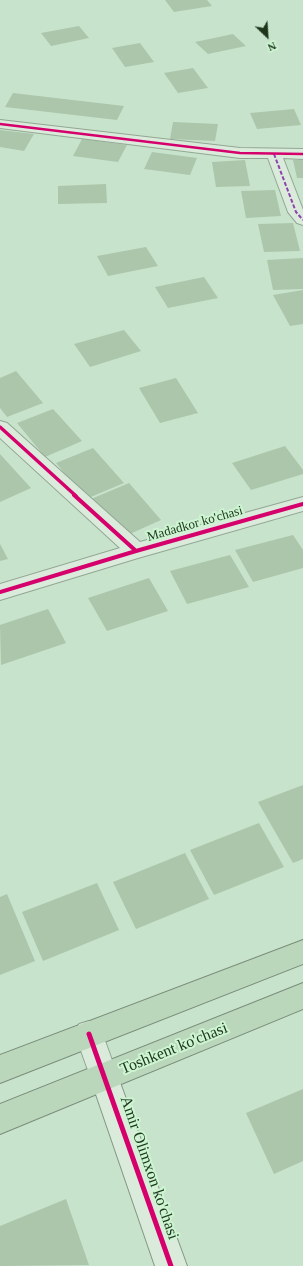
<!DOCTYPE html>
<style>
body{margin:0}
#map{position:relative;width:303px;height:1266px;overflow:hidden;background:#c8e3cb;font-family:Georgia,serif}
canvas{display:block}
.north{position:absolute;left:247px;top:16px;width:40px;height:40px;-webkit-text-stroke:3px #cdf5d2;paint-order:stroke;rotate:155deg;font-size:11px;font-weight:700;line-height:16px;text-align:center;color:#1d351b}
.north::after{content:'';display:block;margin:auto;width:14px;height:18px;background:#1d351b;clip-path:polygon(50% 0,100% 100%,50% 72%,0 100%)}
</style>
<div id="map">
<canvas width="303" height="1266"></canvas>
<div class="north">N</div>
</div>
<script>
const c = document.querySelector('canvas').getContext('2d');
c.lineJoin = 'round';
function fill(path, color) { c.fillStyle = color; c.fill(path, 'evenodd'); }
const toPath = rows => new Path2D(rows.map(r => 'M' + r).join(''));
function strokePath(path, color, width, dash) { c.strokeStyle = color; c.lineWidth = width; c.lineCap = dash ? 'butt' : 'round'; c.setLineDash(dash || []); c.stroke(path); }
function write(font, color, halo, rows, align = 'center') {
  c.font = font + ' Georgia,serif'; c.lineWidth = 4; c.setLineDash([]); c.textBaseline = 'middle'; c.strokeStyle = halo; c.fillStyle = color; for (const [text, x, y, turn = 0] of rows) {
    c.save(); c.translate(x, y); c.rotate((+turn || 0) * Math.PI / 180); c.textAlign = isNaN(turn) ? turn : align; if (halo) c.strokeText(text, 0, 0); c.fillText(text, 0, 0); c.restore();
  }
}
fill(toPath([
 [165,0,207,0,212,6,174,12],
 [79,26,89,38,51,46,41,33],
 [233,34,246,46,208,54,195,42],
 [140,43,154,62,125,67,112,48],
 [193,68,208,88,178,93,164,73],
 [13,93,124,106,117,120,5,107],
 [294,109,301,125,257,129,250,113],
 [173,122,218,124,215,141,170,139],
 [0,130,34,134,24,151,0,147],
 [82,139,127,145,118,162,73,156],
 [152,152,197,158,190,175,144,169],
 [245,160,250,186,216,187,212,162],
 [293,160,303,160,303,178,297,178],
 [106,184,107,203,58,204,58,186],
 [275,190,281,216,246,218,241,191],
 [293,223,300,251,264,252,258,224],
 [146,247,158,266,108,276,97,256],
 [303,258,303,289,273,290,267,260],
 [204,277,218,298,168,308,155,287],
 [303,290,303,324,290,326,273,295],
 [124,330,141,351,90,367,74,344],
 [16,371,43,403,7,417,0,408,0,378],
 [176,378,198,413,160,423,139,388],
 [53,409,82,441,45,457,17,423],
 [285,446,303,470,303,474,251,490,232,463],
 [93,448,124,483,86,499,56,463],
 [0,454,31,488,0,502],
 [129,483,161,520,123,537,91,499],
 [293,535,303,550,303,568,253,582,235,550],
 [0,544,8,559,0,561],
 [230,555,249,587,187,604,170,571],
 [149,578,168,611,107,631,88,598],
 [48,609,66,643,1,665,0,625],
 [303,785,303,859,293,863,258,802],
 [259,823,284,867,214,895,190,850],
 [185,853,209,899,136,929,113,882],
 [97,883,119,930,43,961,22,912],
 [7,894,35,961,0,975,0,897],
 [303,1089,303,1161,274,1174,246,1113],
 [66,1199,89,1265,0,1266,0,1226]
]), '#abc6aa');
const street = toPath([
 [0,120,240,148,303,149,303,159,283,158,303,210,303,225,297,223,288,212,268,158,240,158,0,128,0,120],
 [0,421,7,423,140,542,303,497,303,511,138,558,0,600,0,584,120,548,0,438,0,421],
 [89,1021,99,1024,118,1077,114,1087,104,1091,94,1087,75,1034,79,1024,89,1021]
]);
const secondary = toPath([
 [104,1063,114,1067,118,1077,187,1266,155,1266,90,1077,94,1067,104,1063]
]);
const highway = toPath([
 [303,940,303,964,0,1083,0,1055,303,940],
 [303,983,303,1009,0,1134,0,1104,303,983]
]);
strokePath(street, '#92a793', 2);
strokePath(secondary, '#839784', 2);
strokePath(highway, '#798d7a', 2);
fill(street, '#daebdc');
fill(secondary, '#daebdc');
fill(highway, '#bad6bb');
strokePath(toPath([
 [274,154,296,212,303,220]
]), '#8e44ad', 2, [4, 2]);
strokePath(toPath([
 [0,124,240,153,303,154]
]), '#d6006c', 2.5);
strokePath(toPath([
 [0,427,76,496]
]), '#d6006c', 3.5);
strokePath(toPath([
 [74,495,136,551],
 [0,592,136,551,303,504]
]), '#d6006c', 4);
strokePath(toPath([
 [89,1034,171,1266]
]), '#d6006c', 5);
write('13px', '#1d351b', '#cdf5d2', [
 ["Madadkor ko'chasi",195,524,-16]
]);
write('16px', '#1d351b', '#cdf5d2', [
 ["Toshkent ko'chasi",174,1049,-22],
 ["Amir Olimxon ko'chasi",149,1168,71]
]);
</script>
